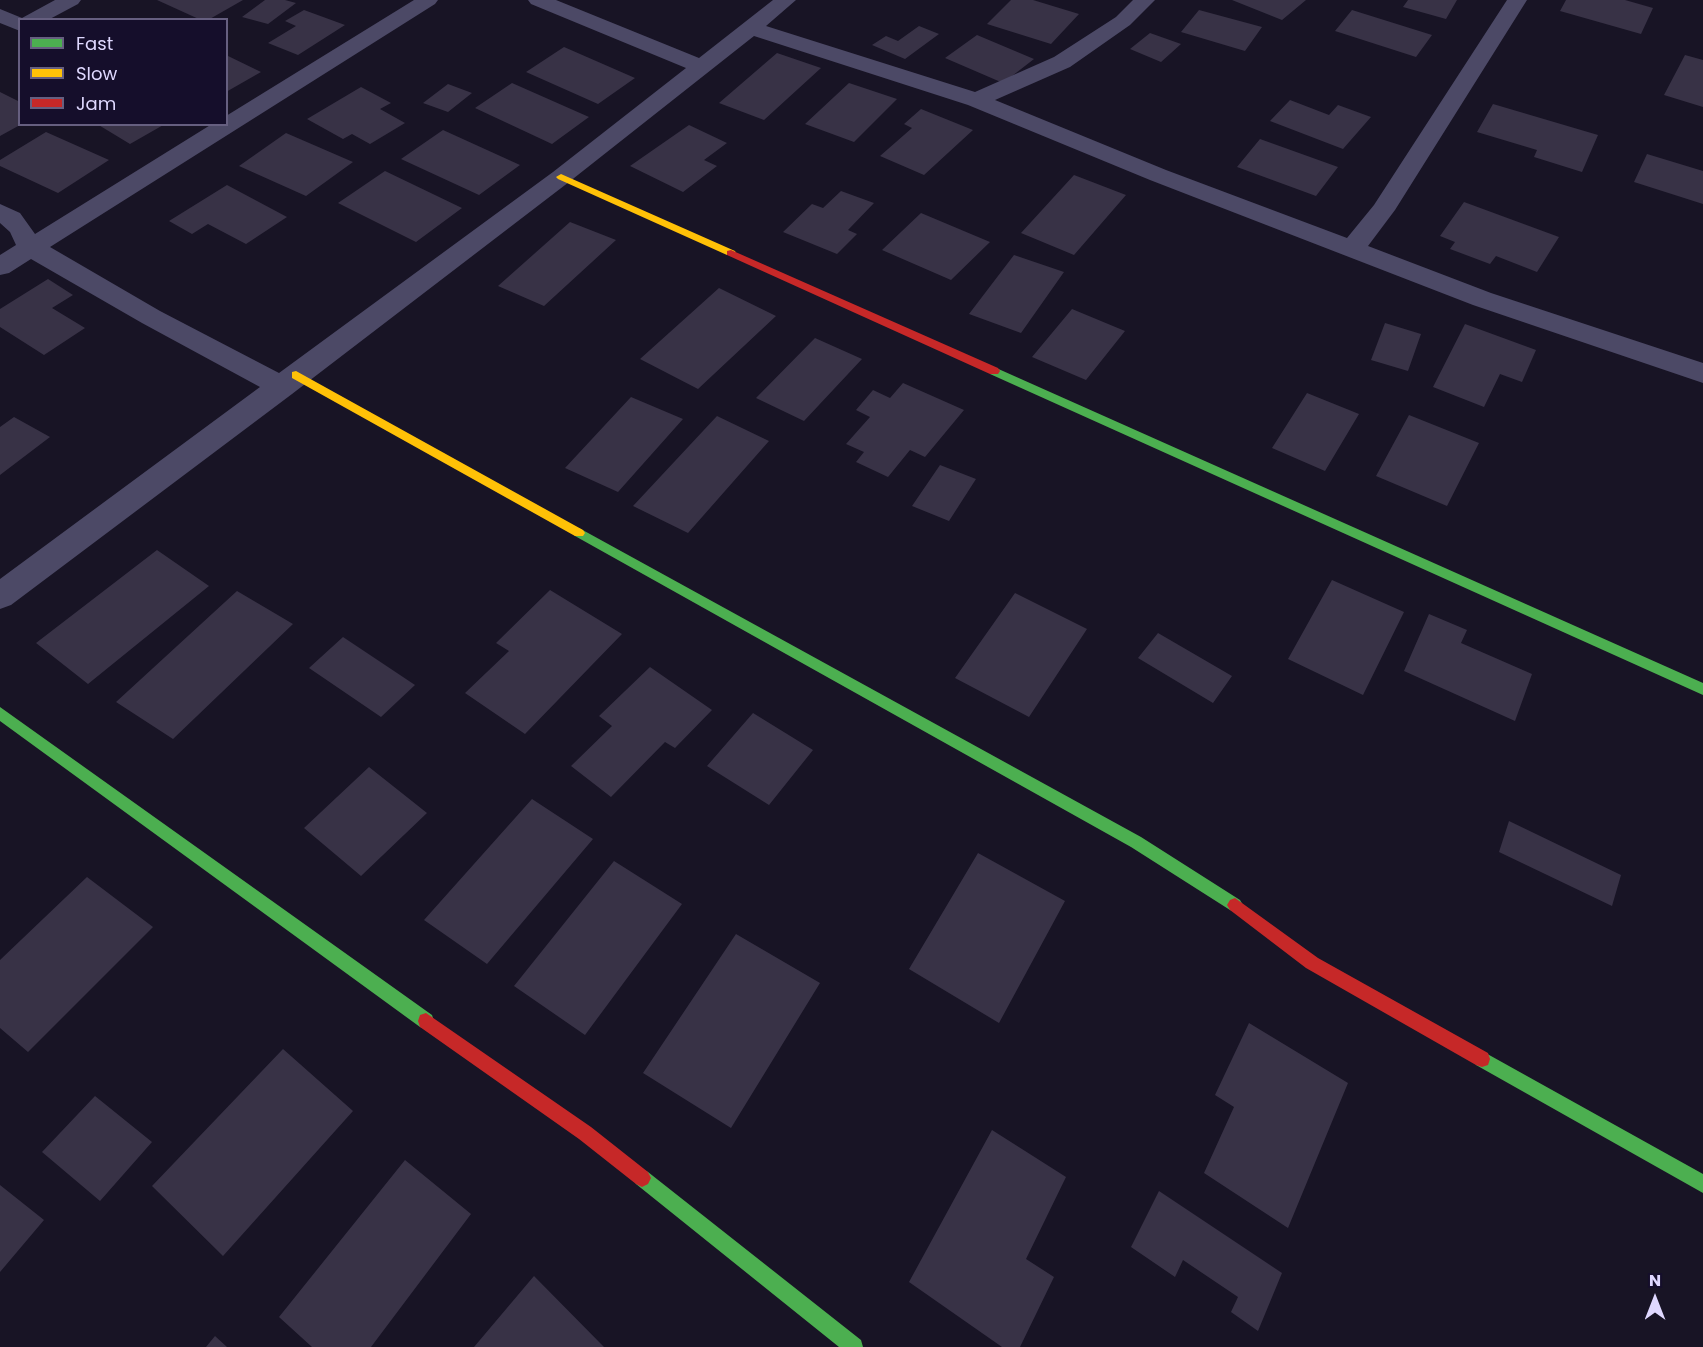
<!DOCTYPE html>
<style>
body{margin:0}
#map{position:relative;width:1703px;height:1347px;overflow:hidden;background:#181425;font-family:Poppins,sans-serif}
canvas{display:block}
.legend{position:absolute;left:18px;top:18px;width:210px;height:108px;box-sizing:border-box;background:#150e2b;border:2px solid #665f80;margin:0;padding:8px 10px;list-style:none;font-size:18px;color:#dfd8ff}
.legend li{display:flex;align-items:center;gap:12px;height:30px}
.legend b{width:30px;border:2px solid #665f80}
.north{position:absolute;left:1625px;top:1269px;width:60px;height:60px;-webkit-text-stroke:4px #150e2b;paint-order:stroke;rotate:0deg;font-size:16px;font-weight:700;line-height:24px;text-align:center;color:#dfd8ff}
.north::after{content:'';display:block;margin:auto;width:21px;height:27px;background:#dfd8ff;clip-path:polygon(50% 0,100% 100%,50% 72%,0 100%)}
</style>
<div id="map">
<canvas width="1703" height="1347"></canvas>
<ul class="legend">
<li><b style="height:8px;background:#4caf50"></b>Fast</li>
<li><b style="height:8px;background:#ffc107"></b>Slow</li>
<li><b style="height:8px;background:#c62828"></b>Jam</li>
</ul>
<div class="north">N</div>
</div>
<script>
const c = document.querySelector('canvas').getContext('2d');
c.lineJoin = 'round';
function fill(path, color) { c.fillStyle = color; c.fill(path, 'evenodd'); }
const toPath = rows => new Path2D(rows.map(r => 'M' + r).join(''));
fill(toPath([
 [157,0,243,0,208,20,201,20],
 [265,0,285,0,296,3,268,24,242,17],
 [1011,0,1033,0,1079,14,1051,44,987,24],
 [1232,0,1306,0,1282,20],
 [1408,0,1457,0,1446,19,1403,7],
 [1566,0,1625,0,1653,8,1641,34,1560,11],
 [304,10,345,25,298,55,268,43,296,26,285,21],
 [1199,10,1262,27,1245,51,1181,32],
 [1352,10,1432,35,1416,57,1335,31],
 [919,26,939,34,905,59,872,45,886,36,898,41],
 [1150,33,1181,44,1161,62,1130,49],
 [977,35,1034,59,1003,83,945,58],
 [564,47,635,78,598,104,526,72],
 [777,53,821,68,764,120,719,103],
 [226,55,261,72,226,92],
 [1685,55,1703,60,1703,107,1664,95],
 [512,83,589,117,552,144,475,108],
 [849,83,897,99,854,142,805,124],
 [448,84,472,93,448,112,423,103],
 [361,87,391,103,380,109,405,123,370,144,352,134,343,139,307,119],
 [0,92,20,102,20,125,0,136],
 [1290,100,1329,115,1338,105,1371,117,1343,149,1270,121],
 [1493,104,1598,135,1582,172,1534,157,1537,150,1477,132],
 [921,109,973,130,924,175,880,156,912,128,904,124],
 [97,124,165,124,130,144],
 [689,125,727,143,704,160,717,166,683,192,630,166],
 [443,130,520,165,479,195,401,159],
 [46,132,109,160,58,193,0,166,0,160],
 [286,133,353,162,306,196,239,166],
 [1260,139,1338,167,1316,196,1237,167],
 [1647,154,1703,171,1703,204,1634,182],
 [385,171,462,208,416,242,338,203],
 [1074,175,1126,195,1074,255,1021,233],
 [227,185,287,217,246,244,208,224,192,234,169,221],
 [841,191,874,203,848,230,857,234,837,254,783,232,812,204,823,208],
 [1464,202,1559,237,1537,272,1496,256,1490,264,1450,249,1455,242,1440,236],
 [921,213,990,242,951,280,882,250],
 [570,222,616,240,544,306,498,286],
 [1014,255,1064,272,1021,333,969,314],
 [48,279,73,295,52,308,85,328,44,355,0,327,0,309],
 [719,288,776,316,698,389,640,359],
 [1072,309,1125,331,1086,380,1032,357],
 [1385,323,1421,334,1408,371,1371,360],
 [1465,324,1536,350,1522,382,1500,374,1484,407,1433,387],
 [815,338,862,359,804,421,756,398],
 [903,383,964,410,925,457,910,450,888,477,856,462,864,452,846,444,870,417,856,410,873,390,890,398],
 [1307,393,1359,414,1325,471,1272,448],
 [631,397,683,419,618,492,565,468],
 [1409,415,1479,443,1447,506,1376,476],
 [717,416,769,441,688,533,633,506],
 [14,417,50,437,0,475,0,427],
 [940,465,976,479,949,521,912,506],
 [157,550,209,586,88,684,36,643],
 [1332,580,1404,612,1363,695,1288,659],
 [550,590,622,634,525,734,465,693,509,651,496,643],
 [237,591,293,624,173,739,116,702],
 [1015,593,1087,629,1029,717,955,678],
 [1429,614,1467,630,1461,643,1532,674,1515,721,1404,671],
 [1158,633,1232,676,1213,703,1138,658],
 [343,637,415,685,381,717,309,668],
 [650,667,712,710,675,748,665,742,611,797,571,766,612,726,599,716],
 [753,713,813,750,769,805,707,766],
 [369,767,427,813,361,876,304,828],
 [532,799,593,839,487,964,424,920],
 [1509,821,1621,875,1612,906,1499,852],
 [978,853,1065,901,999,1023,909,969],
 [614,861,682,904,585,1035,514,986],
 [87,877,153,927,28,1052,0,1028,0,960],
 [736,934,820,983,731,1128,643,1073],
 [1249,1023,1348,1083,1288,1228,1204,1173,1234,1107,1215,1095],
 [283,1049,353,1111,223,1256,152,1186],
 [95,1096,152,1142,100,1201,42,1152],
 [992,1130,1066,1177,1026,1259,1054,1277,1020,1347,1002,1347,909,1282],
 [405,1160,471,1214,371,1347,312,1347,279,1317],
 [0,1185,44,1220,0,1272],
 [1159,1191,1282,1273,1258,1331,1231,1312,1238,1297,1183,1260,1175,1277,1131,1247],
 [534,1276,604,1347,474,1347],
 [215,1336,227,1347,206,1347]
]), '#383246');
fill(toPath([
 [55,0,81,0,78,4,48,20,20,20,20,31,0,23,0,9,22,18,55,0],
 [414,0,438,0,435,4,50,247,160,311,279,373,553,172,686,68,531,4,528,0,556,0,699,58,773,0,796,0,766,26,975,92,1054,57,1116,17,1133,0,1155,0,1130,25,1070,67,995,100,1166,170,1347,238,1374,205,1507,0,1527,0,1395,210,1368,246,1491,293,1703,363,1703,383,1473,305,1150,180,968,105,754,36,569,182,292,394,11,605,0,609,0,579,260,387,142,323,31,259,9,273,0,275,0,255,16,245,10,232,0,223,0,204,20,213,35,234,212,124,226,124,226,116,414,0]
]), '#4c4966');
fill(toPath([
 [994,367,1703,683,1703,695,990,374,990,368,994,367],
 [579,528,1141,837,1240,900,1243,905,1240,910,1235,912,1230,910,1131,847,575,536,573,533,579,528],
 [0,707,432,1015,434,1021,432,1027,426,1029,420,1027,0,721,0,707],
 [1482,1051,1703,1174,1703,1193,1476,1065,1474,1059,1476,1053,1482,1051],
 [642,1169,648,1172,861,1340,863,1347,839,1347,636,1184,633,1178,636,1172,642,1169]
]), '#4caf50');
fill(toPath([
 [561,174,735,251,736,253,735,255,727,255,558,179,556,177,561,174],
 [296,371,583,530,585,533,583,536,575,536,292,378,292,372,296,371]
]), '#ffc107');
fill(toPath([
 [731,250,998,368,1000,371,998,374,990,374,727,255,727,251,731,250],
 [1235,898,1318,958,1488,1053,1490,1059,1488,1065,1482,1067,1476,1065,1306,968,1230,910,1227,905,1230,900,1235,898],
 [426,1013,591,1127,648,1172,651,1178,648,1184,642,1187,636,1184,579,1139,420,1027,418,1021,420,1015,426,1013]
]), '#c62828');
</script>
